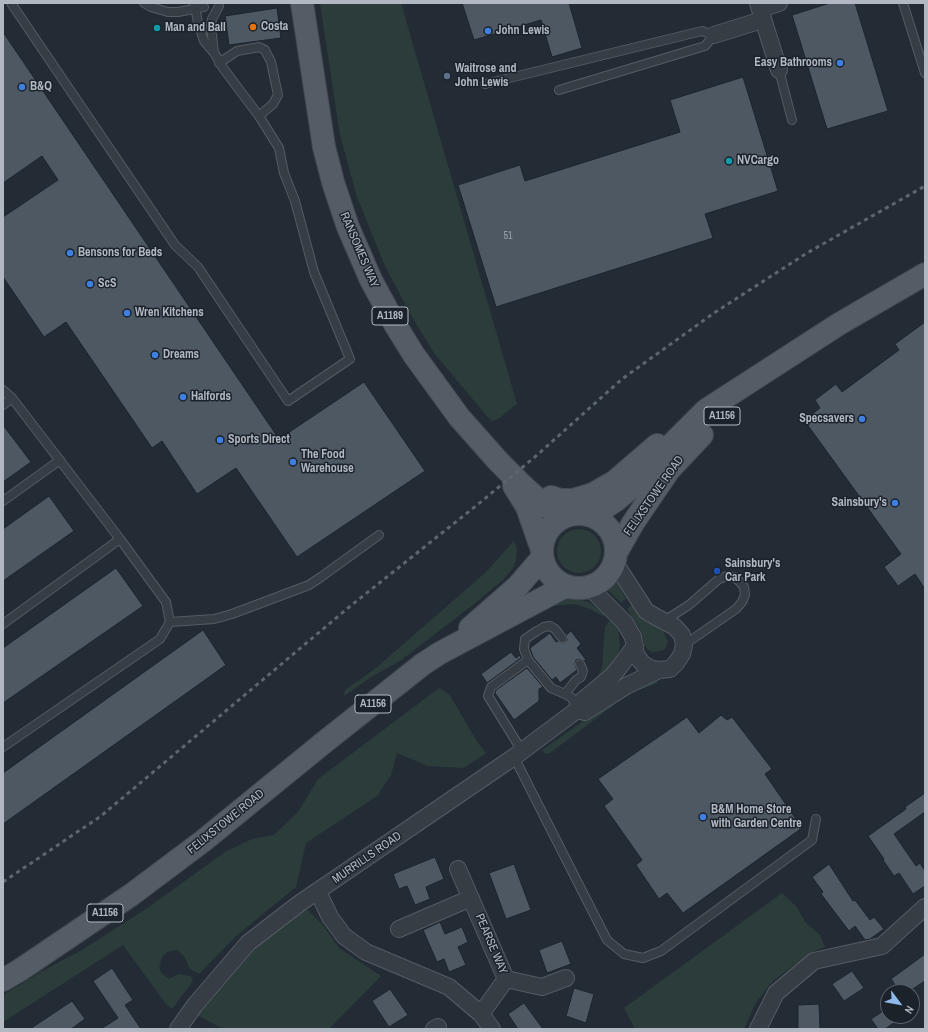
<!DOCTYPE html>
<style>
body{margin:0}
#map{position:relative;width:928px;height:1032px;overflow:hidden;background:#232c35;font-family:"Archivo Narrow",sans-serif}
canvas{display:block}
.frame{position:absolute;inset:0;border:4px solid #b1b8c2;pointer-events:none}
.north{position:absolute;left:880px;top:984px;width:40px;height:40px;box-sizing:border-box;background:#1b222a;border:1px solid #575e67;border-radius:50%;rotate:122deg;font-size:11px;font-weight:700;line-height:16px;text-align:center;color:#b1b8c2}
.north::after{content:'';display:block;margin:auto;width:14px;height:18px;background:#8eb8e9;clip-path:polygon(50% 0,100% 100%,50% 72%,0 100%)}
</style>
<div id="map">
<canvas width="928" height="1032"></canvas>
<div class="frame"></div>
<div class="north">N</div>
</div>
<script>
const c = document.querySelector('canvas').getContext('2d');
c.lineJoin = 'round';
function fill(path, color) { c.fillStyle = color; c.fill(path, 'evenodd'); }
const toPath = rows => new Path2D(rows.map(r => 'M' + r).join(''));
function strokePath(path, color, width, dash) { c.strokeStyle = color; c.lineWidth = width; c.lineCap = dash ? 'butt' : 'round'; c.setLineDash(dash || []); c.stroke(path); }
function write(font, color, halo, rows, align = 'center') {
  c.font = font + ' "Archivo Narrow",sans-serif'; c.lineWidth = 3; c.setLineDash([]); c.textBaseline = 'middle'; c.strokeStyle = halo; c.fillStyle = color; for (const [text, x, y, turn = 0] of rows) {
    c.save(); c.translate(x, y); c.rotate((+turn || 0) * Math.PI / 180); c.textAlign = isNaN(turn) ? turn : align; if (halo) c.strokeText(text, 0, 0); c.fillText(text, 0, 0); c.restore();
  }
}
fill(toPath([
 [320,3,401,3,517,404,498,419,491,421,434,353,412,317,385,266,357,197,340,135],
 '557 551a22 22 0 1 1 44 0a22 22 0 1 1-44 0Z',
 [514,541,517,549,516,560,513,568,504,579,474,604,400,661,373,676,344,696,345,690,376,668,485,573],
 [617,583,626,599,621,603,607,589],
 [566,598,577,598,590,603,606,614,603,616,592,610,575,604,551,606],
 [632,604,643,618,663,631,668,642,665,649,660,651,652,652,648,650,644,645,640,629,627,609],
 [611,619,616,624,618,629,620,647,618,654,607,671,593,685,602,668,605,627],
 [656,679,658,683,634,692,618,702,550,753,546,754,542,750,619,696],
 [439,688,449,694,478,743,486,753,464,768,428,766,397,753,391,775,377,796,306,843,296,887,235,937,199,974,190,969,185,958,178,950,167,952,162,957,159,968,162,974,169,979,179,974,190,976,193,978,191,984,172,1009,166,1004,123,945,3,1022,3,995,44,970,82,950,146,909,225,852,252,839,274,835,298,812,318,779],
 [782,893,797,907,805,922,820,935,825,947,817,950,801,960,773,981,756,1002,744,1029,635,1029,624,1008],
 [300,903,323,925,339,948,381,976,329,1029,223,1029,190,1011,195,1005]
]), '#2b3c3b');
const building = toPath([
 [462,3,569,3,582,48,552,57,541,20,474,40,462,3],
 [830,3,855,3,888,111,827,129,792,15,830,3],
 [277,8,281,38,229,45,225,16,277,8],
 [3,32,279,439,364,382,425,471,297,557,236,468,197,494,162,441,152,448,66,322,44,337,3,277,3,217,58,180,42,156,3,183,3,32],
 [743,77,778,191,705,214,713,238,496,307,458,185,520,165,525,181,680,132,670,100,743,77],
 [925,322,925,589,915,574,898,586,884,567,901,554,804,420,820,408,815,400,836,384,842,392,899,350,895,344,925,322],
 [3,425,31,462,3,482,3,425],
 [49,496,74,531,3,581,3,529,49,496],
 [116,568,143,606,3,703,3,648,116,568],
 [203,630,226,665,3,824,3,773,203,630],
 [571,631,581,644,577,648,586,660,585,661,580,659,576,660,575,664,577,670,560,683,556,677,552,680,533,657,530,648,550,633,556,642,558,641,563,643,567,640,566,635,571,631],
 [511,652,516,658,520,655,521,658,487,683,481,674,511,652],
 [527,668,543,687,539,689,539,701,514,720,495,693,496,690,527,668],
 [721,715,727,720,732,717,772,769,765,774,802,828,683,913,667,893,659,899,636,865,642,860,604,806,613,799,598,779,687,717,699,733,721,715],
 [925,793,925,812,894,834,916,866,920,863,925,871,925,886,913,894,899,873,894,876,883,860,884,859,868,836,906,809,905,807,925,793],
 [435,857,444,879,426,887,430,899,415,905,407,886,399,889,393,874,435,857],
 [514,864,531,910,506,919,489,873,514,864],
 [829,864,853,901,855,900,870,920,874,917,884,929,870,939,865,940,855,926,849,931,821,894,823,892,812,877,829,864],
 [440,922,445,934,462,927,468,942,458,947,466,965,449,972,444,959,437,962,423,930,440,922],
 [562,941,571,964,547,973,539,950,562,941],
 [925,954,925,981,908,992,900,992,891,979,925,954],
 [112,968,133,1000,125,1005,141,1029,101,1029,118,1018,93,981,112,968],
 [852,971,864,988,844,1001,832,984,852,971],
 [574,988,594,994,586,1023,566,1016,574,988],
 [390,989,408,1015,389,1027,372,1001,390,989],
 [72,1001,85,1019,71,1029,30,1029,72,1001],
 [524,1003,543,1029,518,1029,508,1014,524,1003],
 [819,1004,820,1029,798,1029,798,1005,819,1004],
 [888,1008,888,1016,904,1016,885,1029,878,1029,871,1019,888,1008]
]);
fill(building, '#4e5863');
strokePath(building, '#1d242c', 1);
const service = toPath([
 [11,3,175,245,198,267,288,401,350,359,314,272,295,201,284,173,279,148,259,116,223,68,215,54,204,41,198,22,194,3],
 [144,3,151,7,168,12,178,12,204,7],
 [903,3,925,73],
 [214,53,211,26,212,19,219,6],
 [219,63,237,51,259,47,265,50,271,62,278,95,273,104,259,116],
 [779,70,792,120],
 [485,84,702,31,714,35,705,46,559,90],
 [3,390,12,398,120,539,166,602,170,622,160,639,3,747],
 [3,405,12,398],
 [3,501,60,460],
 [664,621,689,605,719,579,727,576,734,577,739,581,744,587,745,595,742,602,736,609,684,645],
 [170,622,214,619,232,614,309,585,321,577,379,535],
 [3,624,120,539],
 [528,660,524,649,525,639,537,631,544,627,550,626,555,629,562,638],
 [565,694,576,680,581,677,583,671,580,664],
 [522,751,488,696,491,687,528,660,551,688,565,694,572,698,577,710],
 [514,757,607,940,624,954,643,958,661,951,812,840,816,819]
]);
const minor = toPath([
 [758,3,779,70],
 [760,9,779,3],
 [714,35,762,20],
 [589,587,625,623,633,637,636,655,643,664,652,669,659,670,670,669,676,663,682,654,684,645,682,635,675,627,656,617,646,611,615,563],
 [577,710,585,712,626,686,659,670],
 [458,869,506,979,481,1014],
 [318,892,330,917,344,936,366,952,449,987,481,1014,492,1029],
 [399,929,471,898],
 [506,979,542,987,566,978],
 [178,1029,195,1005,248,943,300,903,514,757,577,710,582,701,611,677,618,669,635,646],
 [434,1029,438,1027],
 [758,1029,776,993,814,961,882,946,925,907]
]);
const primary = toPath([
 [302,3,324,147,333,182,348,227,371,280,396,326,414,355,459,417,498,461,521,484,545,506,566,516],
 [514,486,527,507,542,550],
 [551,497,560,500,573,500,593,494,614,482,657,445],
 '542 551a37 37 0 1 1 74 0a37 37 0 1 1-74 0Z',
 [592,516,615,501,644,477,668,448,706,410,839,324,925,274],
 [616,553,633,523,669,470,702,435],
 [470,628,518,586,542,558],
 [3,980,20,970,131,895,203,841,322,744,423,664,440,653,566,586]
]);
strokePath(service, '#545b63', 10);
strokePath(minor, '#545b63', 18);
strokePath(primary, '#424952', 24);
strokePath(service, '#363d45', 8);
strokePath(minor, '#363d45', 16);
strokePath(primary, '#545d65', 22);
strokePath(toPath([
 [3,882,101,816,348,608,482,501,536,456,622,379,714,313,807,253,925,186]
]), '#5d656f', 3, [4, 4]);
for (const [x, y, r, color] of [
 [253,27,4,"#e8710a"],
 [157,28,4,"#0f9aa8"],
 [488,31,4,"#3f7fe0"],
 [840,63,4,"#3f7fe0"],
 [447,76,4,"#5c6f8a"],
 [22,87,4,"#3f7fe0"],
 [729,161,4,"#0f9aa8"],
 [70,253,4,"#3f7fe0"],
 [90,284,4,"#3f7fe0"],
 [127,313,4,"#3f7fe0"],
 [155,355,4,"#3f7fe0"],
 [183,397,4,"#3f7fe0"],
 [862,419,4,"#3f7fe0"],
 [220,440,4,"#3f7fe0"],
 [293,462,4,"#3f7fe0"],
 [895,503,4,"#3f7fe0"],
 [717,571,4,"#1a4fb4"],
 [703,817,4,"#3f7fe0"]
]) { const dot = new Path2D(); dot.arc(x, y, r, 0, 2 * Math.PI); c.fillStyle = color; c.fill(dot); strokePath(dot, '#1b222a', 1.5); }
write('10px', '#98a0aa', null, [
 ["51",508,236]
]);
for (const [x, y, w] of [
 [390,316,36],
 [722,416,36],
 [373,704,36],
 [105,913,36]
]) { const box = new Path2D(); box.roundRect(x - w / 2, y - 9, w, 18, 3); c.fillStyle = '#1b222a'; c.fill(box); strokePath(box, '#b1b8c2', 1); }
write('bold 11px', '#b1b8c2', null, [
 ["A1189",390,316],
 ["A1156",722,416],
 ["A1156",373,704],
 ["A1156",105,913]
]);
write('bold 12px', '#b1b8c2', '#1b222a', [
 ["Costa",261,27],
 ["Man and Ball",165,28],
 ["John Lewis",496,31],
 ["Easy Bathrooms",832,63,"right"],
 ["Waitrose and",455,69],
 ["John Lewis",455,83],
 ["B&Q",30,87],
 ["NVCargo",737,161],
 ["Bensons for Beds",78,253],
 ["ScS",98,284],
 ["Wren Kitchens",135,313],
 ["Dreams",163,355],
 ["Halfords",191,397],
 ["Specsavers",854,419,"right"],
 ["Sports Direct",228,440],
 ["The Food",301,455],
 ["Warehouse",301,469],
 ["Sainsbury's",887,503,"right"],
 ["Sainsbury's",725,564],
 ["Car Park",725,578],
 ["B&M Home Store",711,810],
 ["with Garden Centre",711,824]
], 'left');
write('12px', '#b1b8c2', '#1b222a', [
 ["RANSOMES WAY",359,250,67],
 ["FELIXSTOWE ROAD",654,496,-55],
 ["FELIXSTOWE ROAD",226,822,-39],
 ["MURRILLS ROAD",367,858,-35],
 ["PEARSE WAY",491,944,67]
]);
</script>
